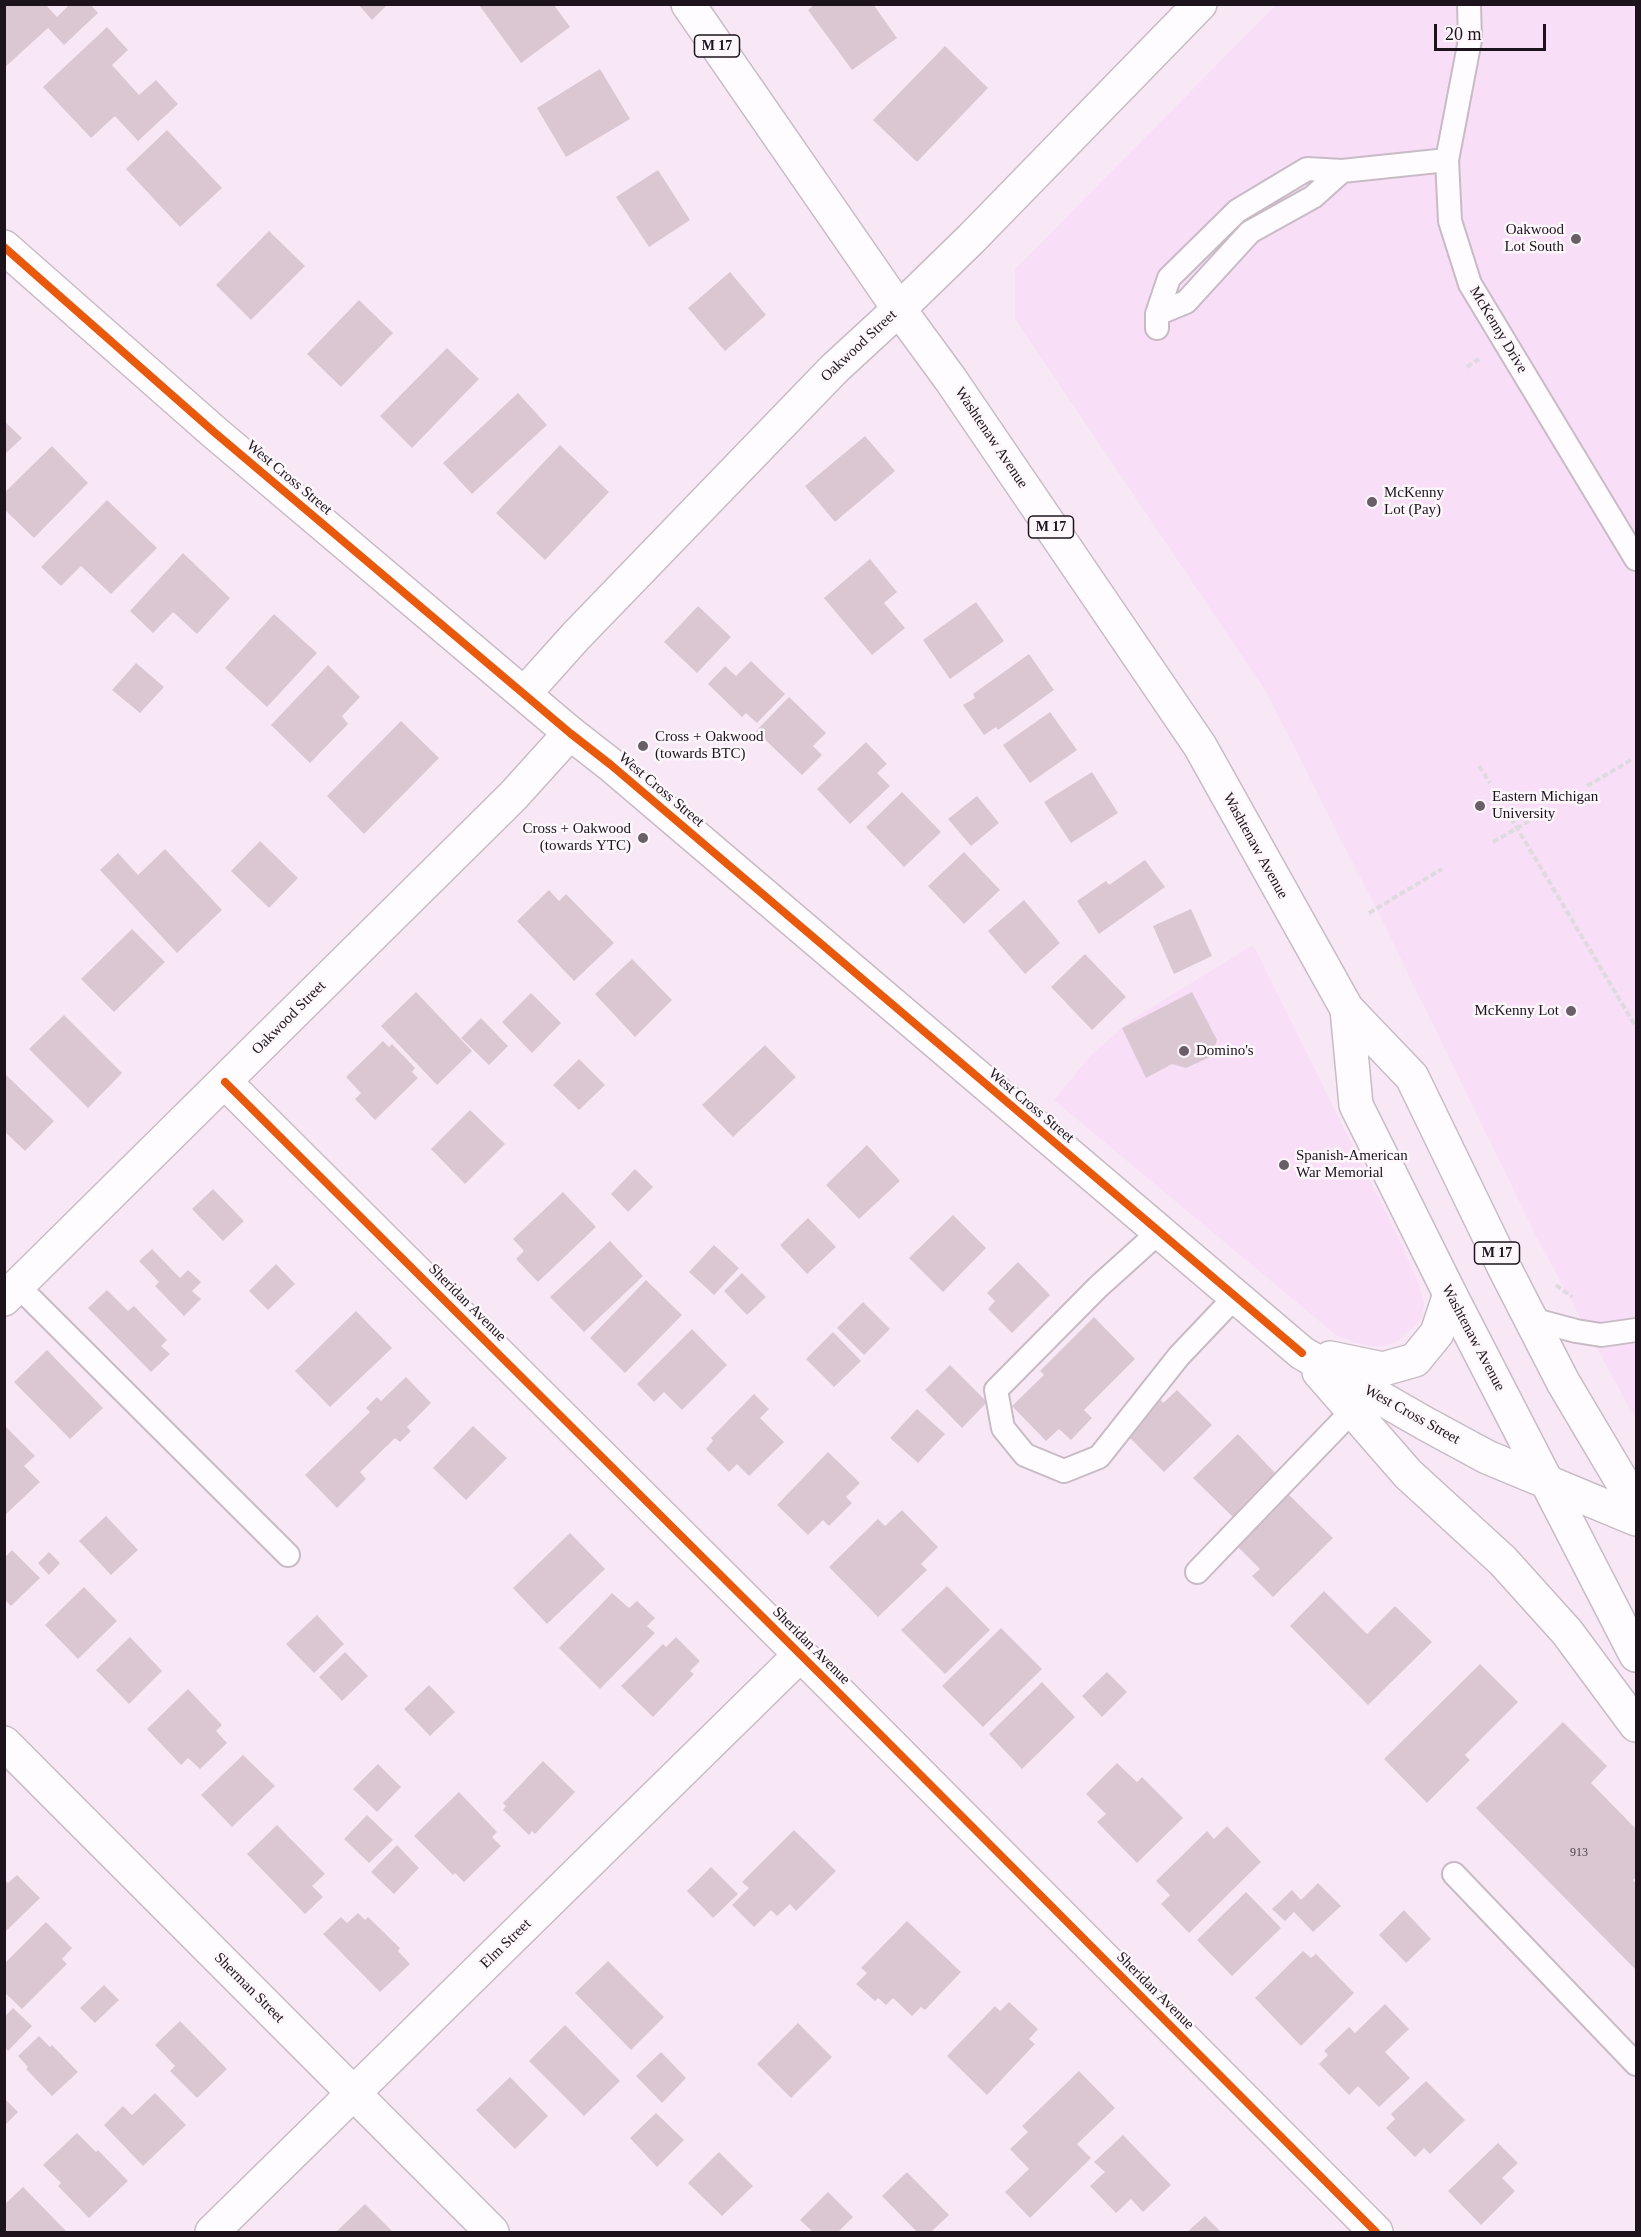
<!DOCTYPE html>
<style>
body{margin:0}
#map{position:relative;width:1641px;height:2237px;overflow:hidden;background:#f8e8f6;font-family:Georgia,serif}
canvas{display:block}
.frame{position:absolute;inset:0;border:6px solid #1d131c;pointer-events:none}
.scale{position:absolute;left:1434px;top:24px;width:112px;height:27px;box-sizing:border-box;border:3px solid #1d131c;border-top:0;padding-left:8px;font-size:18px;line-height:21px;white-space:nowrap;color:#1d131c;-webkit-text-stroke:4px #fdf7fc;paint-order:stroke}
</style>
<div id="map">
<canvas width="1641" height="2237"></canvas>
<div class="frame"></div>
<div class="scale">20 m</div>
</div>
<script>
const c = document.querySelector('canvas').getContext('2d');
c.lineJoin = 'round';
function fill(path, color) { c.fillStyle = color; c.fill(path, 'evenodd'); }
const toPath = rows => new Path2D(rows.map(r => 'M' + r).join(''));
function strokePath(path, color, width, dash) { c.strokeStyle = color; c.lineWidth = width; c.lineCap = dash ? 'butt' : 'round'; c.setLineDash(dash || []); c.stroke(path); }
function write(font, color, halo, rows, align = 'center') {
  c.font = font + ' Georgia,serif'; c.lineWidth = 5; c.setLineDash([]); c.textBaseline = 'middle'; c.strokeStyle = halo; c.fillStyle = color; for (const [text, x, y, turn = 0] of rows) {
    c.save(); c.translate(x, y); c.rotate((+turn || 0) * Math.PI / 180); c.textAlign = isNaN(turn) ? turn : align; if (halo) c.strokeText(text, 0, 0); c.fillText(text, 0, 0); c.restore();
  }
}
fill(toPath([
 [1276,5,1636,5,1636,1420,1537,1238,1383,922,1265,690,1015,319,1015,269],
 [1253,945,1402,1245,1420,1287,1424,1304,1422,1318,1398,1341,1384,1346,1370,1346,1353,1342,1336,1335,1054,1100,1091,1055,1131,1020]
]), '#f8def6');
fill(toPath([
 [4,4,45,4,57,17,70,4,90,4,98,13,64,45,48,28,4,68],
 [358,4,388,4,372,20],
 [815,4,873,4,897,38,852,70,808,10],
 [479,5,554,5,570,27,521,63],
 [107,27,128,50,112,65,139,95,156,80,178,104,138,141,115,116,91,138,43,87],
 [945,46,988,88,917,162,873,120],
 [600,69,630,119,566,157,537,108],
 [167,130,222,188,180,227,126,169],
 [658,170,690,220,649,247,616,197],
 [269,231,305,266,251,320,216,285],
 [730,272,766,315,725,351,688,308],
 [359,300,393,333,341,387,307,354],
 [447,348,479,379,412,448,380,416],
 [518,393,547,425,472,494,443,463],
 [4,421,22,438,4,455],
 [865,436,895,471,835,522,805,486],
 [560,445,609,492,545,560,496,513],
 [52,446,88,483,34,538,4,509,4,493],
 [107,500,157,548,111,594,81,566,61,586,41,567],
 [183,553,230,598,197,634,173,612,153,633,130,611],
 [870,559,897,592,884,603,905,628,872,655,824,598],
 [976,602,1004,641,950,679,923,640],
 [698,606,731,637,697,673,664,642],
 [274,614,317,653,267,707,225,668],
 [1029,654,1054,690,998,730,996,727,984,735,963,705,975,698,973,694],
 [751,661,785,694,757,723,746,713,742,717,708,684,725,666,736,676],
 [136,663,164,687,140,713,112,690],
 [328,665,360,697,342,716,348,724,310,763,271,725],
 [789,697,826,733,813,746,822,755,802,775,756,731],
 [1050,712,1077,750,1030,783,1003,745],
 [401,721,439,758,364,834,327,796],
 [866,742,887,764,877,773,890,786,850,824,817,789],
 [1092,772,1118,813,1071,843,1044,802],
 [902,792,941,832,904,867,866,827],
 [977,796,999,823,971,846,948,819],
 [260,841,298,878,269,908,231,871],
 [165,849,222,910,177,953,100,870,118,853,138,875],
 [964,852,1000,890,964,924,928,886],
 [1145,860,1165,887,1099,934,1077,901,1106,881,1109,885],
 [549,890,559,901,566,894,614,943,574,981,517,921],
 [1024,900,1060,943,1025,974,988,931],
 [1191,909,1212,956,1174,974,1153,926],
 [132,929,165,962,114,1012,81,979],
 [1085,954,1126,997,1092,1030,1051,987],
 [632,959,672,1000,635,1037,595,994],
 [416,992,472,1051,437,1085,381,1026],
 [1192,992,1217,1040,1212,1056,1186,1068,1172,1064,1146,1078,1122,1028],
 [531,993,561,1023,532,1053,502,1022],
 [64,1015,122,1073,88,1108,29,1049],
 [481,1018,508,1046,489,1065,461,1038],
 [383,1041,389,1047,392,1044,415,1068,412,1072,418,1078,375,1120,355,1099,361,1093,346,1077],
 [765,1045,796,1077,733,1137,702,1105],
 [579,1059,605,1085,579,1110,553,1085],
 [4,1073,54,1121,25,1151,4,1131],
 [470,1110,505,1144,465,1184,431,1149],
 [867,1145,900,1181,859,1219,826,1185],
 [635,1169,653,1187,628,1212,611,1194],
 [213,1189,244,1221,223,1241,192,1209],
 [563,1192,596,1227,538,1282,516,1259,524,1251,513,1239],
 [953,1215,986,1248,943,1292,909,1258],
 [808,1218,836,1247,807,1274,780,1245],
 [610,1241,643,1276,584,1332,550,1297],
 [714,1245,739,1268,714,1295,689,1272],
 [152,1249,180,1278,188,1270,201,1282,192,1291,201,1299,184,1316,155,1286,159,1282,139,1261],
 [1018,1262,1050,1295,1012,1333,988,1309,995,1301,987,1293],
 [276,1264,295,1284,268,1310,249,1291],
 [742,1273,766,1297,747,1315,724,1291],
 [646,1280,682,1315,625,1373,590,1338],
 [107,1290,128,1311,134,1306,167,1340,161,1346,170,1354,151,1372,88,1308],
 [863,1302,890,1329,864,1355,837,1328],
 [356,1311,392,1348,330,1407,295,1371],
 [1094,1317,1135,1359,1084,1410,1092,1418,1071,1440,1059,1429,1046,1441,1012,1406,1044,1375,1040,1371],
 [692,1329,727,1365,682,1410,664,1392,654,1402,637,1384],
 [833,1332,861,1361,834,1387,806,1359],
 [47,1350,103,1408,70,1439,14,1382],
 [950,1365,987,1402,962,1428,925,1390],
 [406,1377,431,1403,407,1427,411,1431,400,1442,395,1438,360,1472,366,1479,337,1508,305,1475,370,1412,366,1408,377,1397,381,1401],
 [1177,1390,1212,1425,1164,1472,1129,1437,1141,1425,1138,1422,1161,1400,1163,1403],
 [754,1394,769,1409,760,1418,784,1442,749,1476,737,1464,729,1472,706,1449,713,1441,711,1438],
 [917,1409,945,1434,918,1463,890,1438],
 [4,1425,35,1456,24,1466,40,1482,4,1516],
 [473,1426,507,1458,466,1500,433,1468],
 [1238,1434,1278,1476,1235,1519,1193,1478],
 [828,1452,860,1483,846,1497,852,1503,829,1526,823,1520,808,1535,777,1505],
 [1286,1492,1333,1538,1273,1597,1252,1576,1260,1569,1234,1543],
 [902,1510,938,1547,921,1564,927,1570,878,1617,829,1567,878,1519,885,1526],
 [106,1516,138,1550,111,1575,79,1541],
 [570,1533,605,1569,547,1624,513,1588],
 [12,1550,40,1578,11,1606,5,1600,5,1557],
 [49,1552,60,1563,49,1575,38,1563],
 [947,1586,990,1630,945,1674,901,1630],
 [84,1587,117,1621,78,1659,45,1625],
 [1324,1591,1367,1634,1395,1606,1432,1642,1368,1705,1290,1626],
 [612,1593,629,1608,637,1601,655,1618,647,1626,655,1633,600,1689,559,1648],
 [317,1615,344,1644,314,1673,286,1644],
 [1001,1628,1042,1669,983,1727,942,1686],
 [130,1637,162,1671,129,1704,96,1670],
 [676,1637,700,1661,690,1671,694,1674,653,1717,621,1686,663,1644,666,1647],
 [345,1652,368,1676,342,1701,319,1677],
 [1480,1664,1518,1702,1465,1755,1470,1760,1427,1803,1384,1759],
 [1107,1672,1127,1692,1102,1717,1082,1696],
 [1042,1682,1075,1717,1022,1769,989,1734],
 [429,1685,455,1712,430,1736,404,1709],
 [188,1689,222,1725,216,1731,227,1743,200,1769,188,1758,181,1765,147,1729],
 [1563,1722,1607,1766,1591,1783,1636,1829,1636,1877,1633,1880,1636,1884,1636,1970,1476,1808],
 [243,1755,275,1786,232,1827,201,1795],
 [543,1761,575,1792,535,1834,532,1831,529,1835,503,1810,506,1806,503,1803],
 [1117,1763,1137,1782,1142,1777,1183,1818,1137,1863,1097,1822,1106,1814,1086,1794],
 [378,1764,401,1787,377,1812,353,1789],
 [459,1792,497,1832,492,1837,501,1846,464,1882,455,1873,453,1875,414,1836],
 [367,1815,393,1840,369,1863,344,1839],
 [277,1825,325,1874,312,1886,323,1897,305,1914,247,1854],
 [1227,1826,1261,1862,1189,1933,1161,1904,1170,1895,1156,1881,1207,1831,1214,1839],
 [794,1830,836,1871,796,1911,790,1904,777,1916,771,1910,754,1927,732,1905,749,1888,742,1882],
 [397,1845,419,1868,394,1894,371,1872],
 [711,1867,738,1894,713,1918,687,1891],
 [17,1875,40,1898,4,1933,4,1880,8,1883],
 [1318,1883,1341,1906,1313,1932,1294,1912,1285,1921,1272,1909,1292,1890,1301,1900],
 [1246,1892,1281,1928,1232,1976,1197,1940],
 [1404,1910,1431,1939,1406,1963,1379,1935],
 [358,1913,365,1920,368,1917,400,1948,398,1951,410,1964,380,1992,323,1934,341,1917,347,1923],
 [907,1921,961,1972,925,2010,921,2007,912,2016,893,1998,886,2005,878,1998,875,2001,856,1984,867,1973,861,1968],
 [46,1922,72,1948,62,1959,67,1964,22,2009,4,1992,4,1964],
 [1303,1951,1311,1958,1316,1954,1354,1993,1301,2046,1255,1998],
 [608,1961,664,2017,631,2050,575,1993],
 [104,1985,119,2000,95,2023,80,2008],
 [1009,2002,1038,2029,1029,2039,1035,2044,987,2095,947,2056,995,2006,1000,2011],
 [1385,2004,1409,2029,1385,2052,1410,2078,1379,2107,1358,2086,1349,2095,1319,2064,1328,2055,1324,2051,1349,2027,1355,2033],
 [13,2008,32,2026,8,2051,4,2047,4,2017],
 [180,2021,227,2069,197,2098,170,2071,175,2066,155,2045],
 [798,2023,832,2057,791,2098,757,2064],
 [565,2025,620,2081,584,2116,529,2061],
 [39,2036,50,2047,52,2045,78,2072,52,2096,26,2069,28,2067,18,2056],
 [661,2052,686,2078,662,2103,636,2076],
 [1079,2071,1115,2108,1077,2144,1091,2158,1030,2218,1005,2192,1029,2169,1010,2149,1028,2132,1022,2126],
 [510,2077,548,2116,515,2149,476,2110],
 [1426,2081,1465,2120,1430,2154,1424,2148,1415,2157,1386,2128,1395,2119,1391,2114],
 [155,2093,186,2125,143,2166,104,2125,123,2106,132,2115],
 [4,2098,18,2112,4,2126],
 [656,2113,684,2140,657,2167,630,2138],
 [77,2133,96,2152,98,2150,128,2181,89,2218,58,2186,61,2183,43,2165],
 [1123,2135,1171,2185,1143,2212,1131,2199,1116,2213,1090,2186,1105,2172,1094,2162],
 [1498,2143,1518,2163,1502,2178,1515,2191,1481,2225,1448,2191],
 [719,2152,753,2186,722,2216,688,2183],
 [907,2172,949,2215,931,2232,917,2232,882,2196],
 [23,2187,67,2232,4,2232,4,2205],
 [828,2192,853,2217,838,2232,813,2232,800,2220],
 [365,2204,393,2232,336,2232],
 [1205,2216,1221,2232,1187,2232]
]), '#dbc7d2');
const lane = toPath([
 [1469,4,1470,40,1447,160,1450,221,1470,284,1636,559],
 [1157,314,1186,302,1250,232,1313,197,1342,171],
 [1157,328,1157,314,1169,278,1237,211,1307,169,1342,171,1447,160],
 [1159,1232,1098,1287,996,1390,1003,1428,1025,1455,1064,1471,1099,1457,1179,1356,1235,1297],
 [18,1286,288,1555],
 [1531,1319,1576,1331,1601,1335,1636,1330],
 [1197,1572,1353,1410],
 [1454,1874,1636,2064]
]);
const street = toPath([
 [225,1082,826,1680,1376,2232],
 [4,1299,513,796,570,733],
 [4,1743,492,2232],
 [212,2232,800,1655]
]);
const secondary = toPath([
 [4,247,214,432,570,733,611,765,1302,1353,1426,1424,1487,1457,1636,1519],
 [524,694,576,636,834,369,899,309,971,239,1200,4],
 [1330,1358,1383,1369,1415,1360,1437,1333,1450,1294],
 [1319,1372,1408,1474,1503,1561,1567,1632,1636,1725]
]);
const primary = toPath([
 [688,4,899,309,951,380,1200,746,1347,1009,1412,1077,1505,1269,1563,1382,1636,1505],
 [1347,1009,1356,1105,1450,1294,1636,1655]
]);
strokePath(lane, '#c8bbc6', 26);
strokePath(street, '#c8bbc6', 36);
strokePath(secondary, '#c8bbc6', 36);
strokePath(primary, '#c8bbc6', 36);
strokePath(toPath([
 [1467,367,1479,359],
 [1479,766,1490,783],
 [1587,786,1631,760],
 [1511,818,1636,1027],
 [1493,842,1548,810],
 [1369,913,1442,869],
 [1556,1285,1572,1297]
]), '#dfdadf', 4, [6, 3]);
strokePath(lane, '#fefcfe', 22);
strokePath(street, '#fefcfe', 33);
strokePath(secondary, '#fefcfe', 33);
strokePath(primary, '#fefcfe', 33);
strokePath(toPath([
 [4,247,214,432,570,733,611,765,1302,1353],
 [225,1082,826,1680,1376,2232]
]), '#e8590c', 8);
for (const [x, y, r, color] of [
 [1576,239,6,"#6a5e68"],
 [1372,502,6,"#6a5e68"],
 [643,746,6,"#6a5e68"],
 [1480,806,6,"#6a5e68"],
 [643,838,6,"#6a5e68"],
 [1571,1011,6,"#6a5e68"],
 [1184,1051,6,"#6a5e68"],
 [1284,1165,6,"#6a5e68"]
]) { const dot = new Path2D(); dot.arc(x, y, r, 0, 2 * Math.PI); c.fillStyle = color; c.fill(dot); strokePath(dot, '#fdf7fc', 2); }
write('12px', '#4c404a', null, [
 ["913",1579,1853]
]);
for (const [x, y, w] of [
 [717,46,45],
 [1051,527,45],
 [1497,1253,45]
]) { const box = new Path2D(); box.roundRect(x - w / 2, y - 11, w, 22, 4.5); c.fillStyle = '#fdf7fc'; c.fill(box); strokePath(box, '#1d131c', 1.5); }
write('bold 14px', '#1d131c', null, [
 ["M 17",717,46],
 ["M 17",1051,527],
 ["M 17",1497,1253]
]);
write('15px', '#1d131c', '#fdf7fc', [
 ["Oakwood",1564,230,"right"],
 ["Lot South",1564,247,"right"],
 ["McKenny",1384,493],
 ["Lot (Pay)",1384,510],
 ["Cross + Oakwood",655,737],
 ["(towards BTC)",655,754],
 ["Eastern Michigan",1492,797],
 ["University",1492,814],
 ["Cross + Oakwood",631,829,"right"],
 ["(towards YTC)",631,846,"right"],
 ["McKenny Lot",1559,1011,"right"],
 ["Domino's",1196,1051],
 ["Spanish-American",1296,1156],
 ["War Memorial",1296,1173]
], 'left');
write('15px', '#1d131c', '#fdf7fc', [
 ["McKenny Drive",1498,330,59],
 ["Oakwood Street",859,346,-43],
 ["Washtenaw Avenue",991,438,56],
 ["West Cross Street",289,478,40],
 ["West Cross Street",661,790,40],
 ["Washtenaw Avenue",1255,846,61],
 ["Oakwood Street",289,1018,-45],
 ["West Cross Street",1031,1106,40],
 ["Sheridan Avenue",467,1303,45],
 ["Washtenaw Avenue",1473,1338,62],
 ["West Cross Street",1412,1415,29],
 ["Sheridan Avenue",811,1646,45],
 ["Elm Street",506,1944,-44],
 ["Sherman Street",249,1988,45],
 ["Sheridan Avenue",1155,1991,45]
]);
</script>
